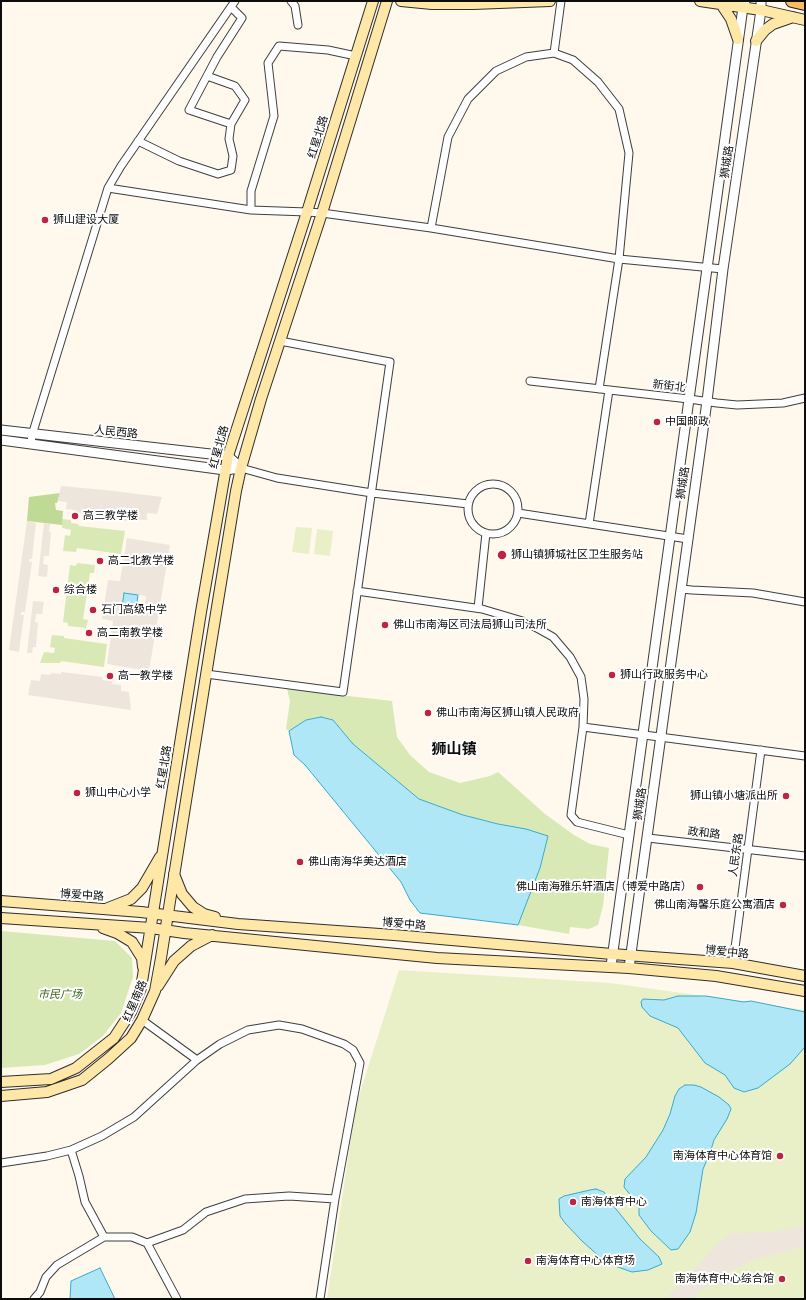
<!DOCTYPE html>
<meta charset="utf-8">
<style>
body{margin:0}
#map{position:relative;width:806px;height:1300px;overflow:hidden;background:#fff8ec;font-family:"Playfair Display",serif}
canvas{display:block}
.frame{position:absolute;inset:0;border:2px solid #0c0c0c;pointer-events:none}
</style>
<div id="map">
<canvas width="806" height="1300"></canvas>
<div class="frame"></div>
</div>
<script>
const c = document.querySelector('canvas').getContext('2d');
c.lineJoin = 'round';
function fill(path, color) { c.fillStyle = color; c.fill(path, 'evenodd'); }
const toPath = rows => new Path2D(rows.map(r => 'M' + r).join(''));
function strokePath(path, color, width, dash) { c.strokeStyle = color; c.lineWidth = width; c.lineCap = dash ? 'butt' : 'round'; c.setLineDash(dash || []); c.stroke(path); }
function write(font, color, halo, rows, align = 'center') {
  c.font = font + ' "Playfair Display","Noto Sans SC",serif'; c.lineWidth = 4; c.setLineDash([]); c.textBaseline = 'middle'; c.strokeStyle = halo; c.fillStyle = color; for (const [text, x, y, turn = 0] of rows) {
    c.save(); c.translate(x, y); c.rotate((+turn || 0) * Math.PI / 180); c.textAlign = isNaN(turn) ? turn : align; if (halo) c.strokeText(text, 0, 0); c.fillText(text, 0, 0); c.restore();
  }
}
fill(toPath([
 [62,519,71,520,71,523,78,524,79,526,125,531,121,554,77,548,76,552,63,551,65,535,70,536,71,530,62,528],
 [77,563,95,565,94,573,90,573,84,613,83,619,88,620,86,628,68,626,68,623,63,622,70,565,76,566],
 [52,635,64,636,64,638,107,644,104,667,61,661,60,663,40,663,44,652,54,653,55,648,50,647],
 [287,689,392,701,397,737,410,755,429,772,460,783,490,776,498,772,545,814,574,835,590,844,609,848,603,906,598,925,589,929,570,927,569,934,518,925,540,868,526,829,499,824,463,815,419,799,353,744,333,720,321,717,306,720,289,731,286,729,290,701],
 [1,931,115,941,132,958,133,977,121,1013,103,1036,79,1054,45,1065,1,1068]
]), '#d9e9b6');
fill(toPath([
 [60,493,57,503,55,503,56,510,63,511,62,525,27,521,29,497]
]), '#bfda95');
fill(toPath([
 [296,527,312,528,309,554,292,552],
 [317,529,333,531,330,556,314,554],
 [399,970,610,983,805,1010,805,1299,327,1299,356,1105]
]), '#e9f0c8');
fill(toPath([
 [61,486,105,490,162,497,157,514,147,513,147,520,127,519,127,521,83,516,83,513,75,512,75,510,66,509,67,502,58,501],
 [27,521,36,523,32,559,29,559,29,561,32,562,25,612,21,612,21,615,24,615,19,652,9,650],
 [44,523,50,524,49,531,51,532,49,556,44,556,43,564,48,565,47,577,38,576],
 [127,538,170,545,149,671,107,664,113,621,102,619,108,580,120,581],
 [124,593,146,596,144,610,122,607],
 [33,601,44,602,42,614,36,614,35,622,38,623,36,647,33,647,32,653,27,653],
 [61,672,103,677,102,680,112,681,112,684,121,685,121,691,129,692,131,710,28,695,31,680,40,681,41,674,51,675,51,673,61,674],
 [803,1226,805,1226,805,1246,754,1260,729,1272,728,1286,719,1286,717,1281,704,1289,696,1296,694,1299,665,1299,696,1268,719,1242,733,1233,773,1232]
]), '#eee6dc');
const water = toPath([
 [124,593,138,595,136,609,122,607,124,593],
 [321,717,333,720,353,744,419,799,463,815,498,824,526,829,548,836,540,868,518,925,420,913,410,900,401,882,305,765,294,755,289,731,306,720,321,717],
 [678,996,706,996,744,1002,751,1001,805,1012,805,1047,790,1064,758,1088,744,1092,734,1088,725,1075,705,1063,678,1028,650,1016,642,1007,641,1002,643,999,664,1000,678,996],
 [685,1085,694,1085,701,1087,719,1097,729,1105,731,1109,727,1119,714,1140,710,1153,703,1169,696,1213,690,1232,678,1249,671,1250,651,1231,639,1215,639,1206,624,1187,625,1179,646,1157,663,1130,670,1114,675,1096,679,1089,685,1085],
 [596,1189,604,1192,608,1199,640,1239,659,1257,662,1264,648,1270,632,1272,615,1266,600,1257,582,1241,565,1223,560,1216,559,1199,564,1196,590,1190,596,1189],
 [100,1268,115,1299,70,1299,71,1281,100,1268]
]);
fill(water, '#b0e7f6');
strokePath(water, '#37aace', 1);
const minor = toPath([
 [291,1,295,6,298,25],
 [554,53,561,1],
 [207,76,235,86,245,100,231,124],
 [138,141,179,161,218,174,231,170,233,156,229,139,231,124,189,110,217,57,242,18,231,7],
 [108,188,251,210,307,212,322,213,431,228,619,259,723,269],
 [251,210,251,191,274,116,268,63,279,46,328,50,356,56],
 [431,228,448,137,468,99,496,71,526,57,554,53,573,60,598,82,619,109,629,153,619,259,599,389],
 [530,381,689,399,717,403,737,405,783,403,805,398],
 [31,444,32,435,108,188,121,166,235,1],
 [241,468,277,478,372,493,468,504],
 '468 509a25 25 0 1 1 50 0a25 25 0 1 1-50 0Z',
 [518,513,688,539],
 [589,524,609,390],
 [681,589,692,590,753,593,805,602],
 [357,591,482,609,526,622,553,637,570,657,581,677,584,699,583,727,571,815,577,822,629,835],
 [478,608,486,533],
 [206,674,343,692,390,362,280,341],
 [583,727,805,756],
 [648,838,805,856],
 [733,963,761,750],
 [142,1020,197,1060],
 [71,1150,79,1176,85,1202,104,1237],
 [1,1163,47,1156,71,1150,102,1136,134,1117,197,1060,220,1044,248,1030,279,1025,302,1029,344,1044,353,1050,360,1063,335,1199,320,1299],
 [147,1243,183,1230,206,1212,245,1199,289,1196,335,1199],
 [34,1299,40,1292,46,1277,57,1265,104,1237,132,1237,147,1243,177,1299]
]);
const tertiary = toPath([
 [1,430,228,456,241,468],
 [1,440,225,470,241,468],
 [611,966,743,7,745,1],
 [629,968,707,401,723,269,761,10,761,1]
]);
const secondary = toPath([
 [401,1,432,4,473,4,550,1],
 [700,1,761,10,805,20],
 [721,4,731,19,738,39],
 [756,41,765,30,773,24,793,17],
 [174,874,182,894,193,907,204,914,215,917],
 [1,901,141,912,238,924,394,935,612,954,733,963,805,976],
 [108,908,131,899,142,888,160,857],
 [1,918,151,928,184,933,437,958,629,968,716,976,805,991],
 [103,928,117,933,132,942,142,958,143,967],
 [158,986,174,961,191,946,212,935],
 [1,1082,51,1079,76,1068,114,1038,131,1012,141,988,201,612,228,456,307,212,373,1],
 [1,1096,47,1092,82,1080,108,1059,131,1038,142,1020,155,991,161,958,210,650,236,491,241,468,261,399,322,213,387,1]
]);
const primary = toPath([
 [792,1,805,4]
]);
strokePath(minor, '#3f3f3f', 9);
strokePath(tertiary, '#3f3f3f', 11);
strokePath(secondary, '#2e2e2e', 12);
strokePath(primary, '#1d1d1d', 14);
strokePath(minor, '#fff', 7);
strokePath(tertiary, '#fff', 9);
strokePath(secondary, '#ffe7a7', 10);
strokePath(primary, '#f9bc61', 12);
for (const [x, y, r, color] of [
 [45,220,4,"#bd2443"],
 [657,422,4,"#bd2443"],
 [75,516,4,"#bd2443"],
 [502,555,5,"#bd2443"],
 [100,561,4,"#bd2443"],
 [56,590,4,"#bd2443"],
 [93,610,4,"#bd2443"],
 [385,625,4,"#bd2443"],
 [89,633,4,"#bd2443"],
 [612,675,4,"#bd2443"],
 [110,676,4,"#bd2443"],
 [428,713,4,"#bd2443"],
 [77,793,4,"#bd2443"],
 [786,796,4,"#bd2443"],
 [300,862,4,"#bd2443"],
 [700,887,4,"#bd2443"],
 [783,905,4,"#bd2443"],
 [780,1156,4,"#bd2443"],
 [573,1202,4,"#bd2443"],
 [528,1261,4,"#bd2443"],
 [782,1279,4,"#bd2443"]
]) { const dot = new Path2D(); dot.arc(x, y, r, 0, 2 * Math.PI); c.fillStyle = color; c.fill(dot); strokePath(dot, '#fff', 1.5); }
write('11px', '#0c0c0c', '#fff', [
 ["红星北路",318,137,-73],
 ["狮城路",727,162,-82],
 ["新街北",669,386,7],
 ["人民西路",116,432,6],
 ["红星北路",219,447,-75],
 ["狮城路",683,483,-82],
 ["红星北路",164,767,-81],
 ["狮城路",640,804,-82],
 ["政和路",704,833,6],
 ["人民东路",736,855,-82],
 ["博爱中路",82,895,4],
 ["博爱中路",404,924,5],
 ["博爱中路",727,952,6],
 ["红星南路",135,1001,-67]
]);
write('11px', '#0c0c0c', '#fff', [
 ["狮山建设大厦",53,220],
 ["中国邮政",665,422],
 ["高三教学楼",83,516],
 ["狮山镇狮城社区卫生服务站",511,555],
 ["高二北教学楼",108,561],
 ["综合楼",64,590],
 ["石门高级中学",101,610],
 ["佛山市南海区司法局狮山司法所",393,625],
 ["高二南教学楼",97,633],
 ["狮山行政服务中心",620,675],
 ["高一教学楼",118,676],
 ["佛山市南海区狮山镇人民政府",436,713],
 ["狮山中心小学",85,793],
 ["狮山镇小塘派出所",778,796,"right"],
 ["佛山南海华美达酒店",308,862],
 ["佛山南海雅乐轩酒店（博爱中路店）",692,887,"right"],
 ["佛山南海馨乐庭公寓酒店",775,905,"right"],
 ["南海体育中心体育馆",772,1156,"right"],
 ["南海体育中心",581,1202],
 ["南海体育中心体育场",536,1261],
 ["南海体育中心综合馆",774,1279,"right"]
], 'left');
write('italic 11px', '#37641d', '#fff', [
 ["市民广场",60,995]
]);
write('bold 15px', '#0c0c0c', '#fff', [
 ["狮山镇",454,749]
]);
</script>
